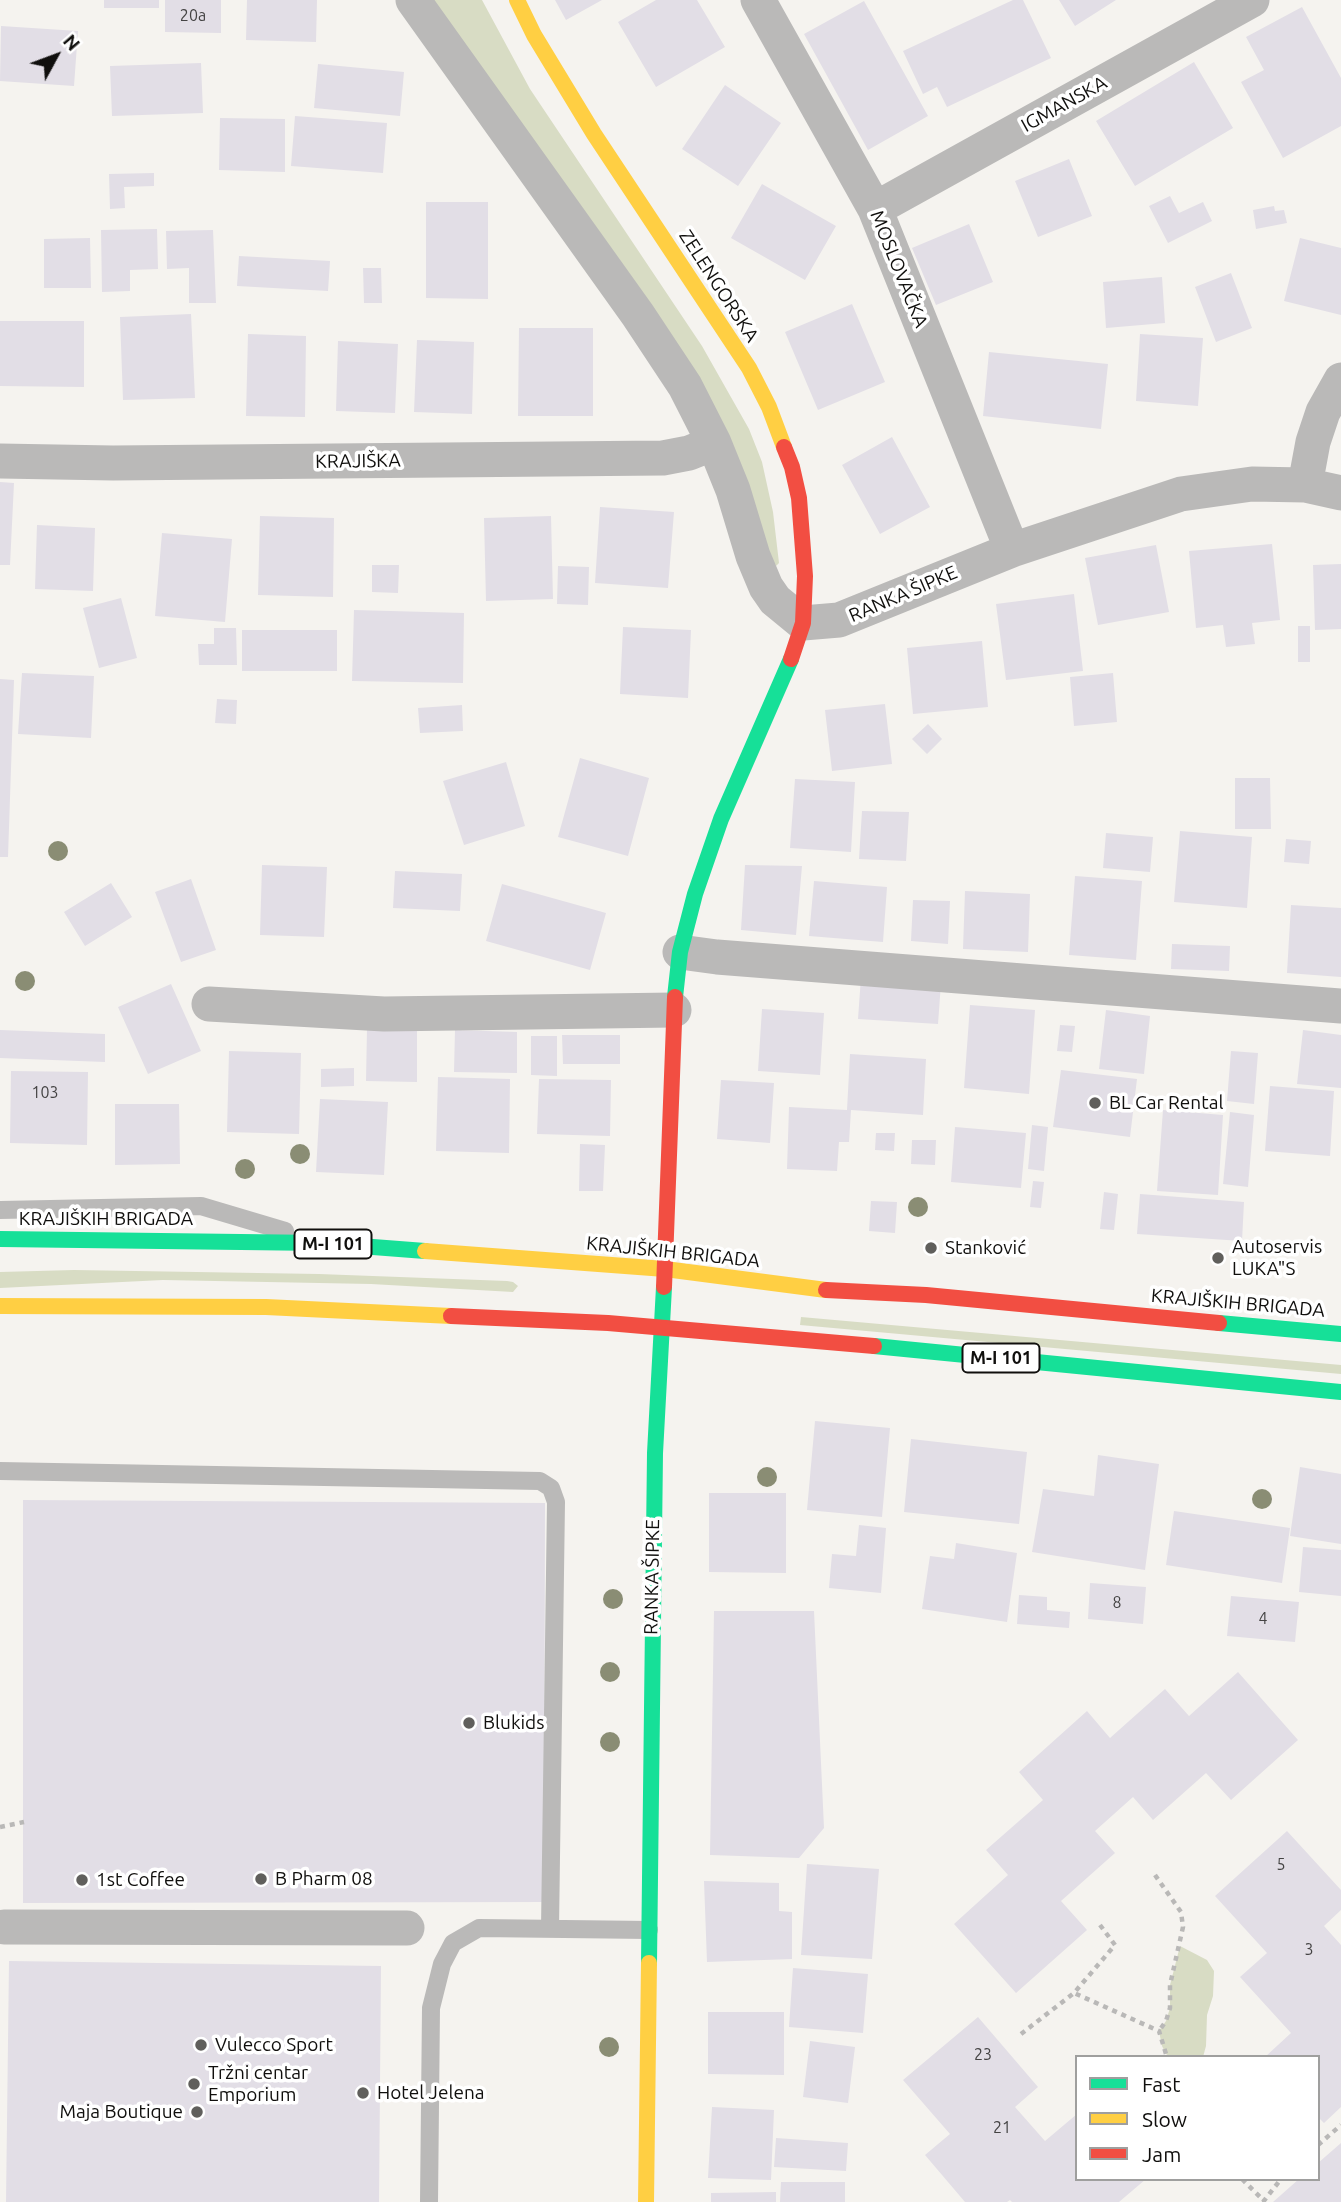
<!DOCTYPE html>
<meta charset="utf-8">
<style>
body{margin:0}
#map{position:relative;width:1341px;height:2202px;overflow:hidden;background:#f5f3ef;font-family:Ubuntu,sans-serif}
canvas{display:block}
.legend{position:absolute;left:1075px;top:2055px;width:245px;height:126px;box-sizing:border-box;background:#fff;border:2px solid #9f9f9e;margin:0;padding:9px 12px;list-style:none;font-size:21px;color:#100f0d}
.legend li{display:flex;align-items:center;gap:14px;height:35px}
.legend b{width:35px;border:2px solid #9f9f9e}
.north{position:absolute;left:21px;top:21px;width:70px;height:70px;-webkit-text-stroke:5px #fff;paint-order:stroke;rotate:49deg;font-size:19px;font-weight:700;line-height:28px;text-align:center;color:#100f0d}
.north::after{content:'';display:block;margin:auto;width:24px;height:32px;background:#100f0d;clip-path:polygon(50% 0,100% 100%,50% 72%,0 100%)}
</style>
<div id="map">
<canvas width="1341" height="2202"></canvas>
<ul class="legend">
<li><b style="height:9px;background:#16e098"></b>Fast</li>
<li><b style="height:9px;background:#ffcf43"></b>Slow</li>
<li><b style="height:9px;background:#f24e42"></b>Jam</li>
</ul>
<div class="north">N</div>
</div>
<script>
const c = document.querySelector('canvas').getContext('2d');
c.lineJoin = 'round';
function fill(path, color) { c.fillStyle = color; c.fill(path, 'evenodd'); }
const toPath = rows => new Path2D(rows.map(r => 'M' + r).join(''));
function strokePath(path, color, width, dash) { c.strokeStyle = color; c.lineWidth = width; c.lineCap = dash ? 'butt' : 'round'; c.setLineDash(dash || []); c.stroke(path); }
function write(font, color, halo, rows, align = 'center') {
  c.font = font + ' Ubuntu,sans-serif'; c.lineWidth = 7; c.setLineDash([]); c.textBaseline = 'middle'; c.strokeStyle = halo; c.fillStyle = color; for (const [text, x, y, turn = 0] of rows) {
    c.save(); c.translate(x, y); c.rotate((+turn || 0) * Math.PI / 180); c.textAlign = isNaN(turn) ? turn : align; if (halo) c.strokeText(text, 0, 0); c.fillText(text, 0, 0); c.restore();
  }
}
fill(toPath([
 [429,0,482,0,530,89,702,346,749,429,762,462,773,512,779,563,776,566],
 [74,1270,319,1274,507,1281,513,1282,518,1286,513,1292,371,1284,163,1280,0,1288,0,1272],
 [801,1317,1341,1365,1341,1374,800,1325],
 [1180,1946,1207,1960,1214,1971,1213,1996,1207,2015,1206,2046,1203,2057,1171,2057,1166,2054,1162,2046,1159,2031,1166,2021,1170,2008,1170,1985]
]), '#d8dcc4');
fill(toPath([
 [104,0,159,0,159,8,104,8],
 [165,0,221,0,221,33,165,32],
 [247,0,317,0,316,42,246,40],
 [555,0,602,0,566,20],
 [656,0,697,0,725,47,656,87,618,22],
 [1013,0,1023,0,1051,58,947,107,937,87,923,94,903,51],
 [1059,0,1116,0,1075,26],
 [864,1,928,116,868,150,804,34],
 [1302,7,1341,78,1341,126,1283,158,1241,82,1264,70,1246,37],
 [1,26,78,31,74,86,0,81],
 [1194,62,1233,128,1135,186,1096,121],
 [201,63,203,113,112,116,110,66],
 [318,64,404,72,400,116,314,108],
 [725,85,781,123,738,186,682,149],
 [295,116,387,123,383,173,291,166],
 [220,118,285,119,285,172,219,170],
 [1069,159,1092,216,1038,237,1015,181],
 [154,173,154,186,124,187,125,208,110,209,109,174],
 [762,184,836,226,805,280,731,238],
 [1170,196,1179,213,1203,202,1212,221,1168,243,1149,206],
 [426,202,488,202,488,299,426,298],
 [1274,206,1275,211,1284,210,1287,223,1256,229,1253,210],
 [969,224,993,282,936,305,912,248],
 [157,229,158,269,130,270,130,291,102,292,101,230],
 [213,230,216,303,189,303,189,268,167,269,166,231],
 [90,238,91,288,44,288,44,239],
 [1300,238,1341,248,1341,315,1284,301],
 [239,256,330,261,328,291,237,286],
 [363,268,381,268,382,303,364,303],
 [1231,273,1252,328,1216,342,1195,287],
 [1162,277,1165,323,1106,328,1103,282],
 [852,304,885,382,818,410,785,332],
 [191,314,195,398,123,400,120,317],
 [0,321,84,321,84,387,0,386],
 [519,328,593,328,593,416,518,416],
 [248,334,306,336,305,417,246,416],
 [1140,334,1203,338,1198,406,1136,401],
 [417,340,474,342,472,414,414,412],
 [338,341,398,344,395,413,336,411],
 [989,352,1108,364,1101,429,983,416],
 [892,437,930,507,880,534,842,465],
 [0,482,14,483,10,565,0,565],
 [600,507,674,512,668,588,595,583],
 [260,516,334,518,333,597,258,595],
 [551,516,553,599,486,601,484,518],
 [37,525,95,528,93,591,35,589],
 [162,533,232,539,225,622,155,616],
 [1272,544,1280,620,1252,623,1255,644,1226,647,1223,625,1196,628,1189,551],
 [1156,545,1169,612,1098,625,1085,558],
 [1341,564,1341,629,1315,630,1313,565],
 [372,565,399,565,398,593,372,592],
 [558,566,589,567,588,605,557,604],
 [1074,594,1083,671,1006,680,996,604],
 [121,598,137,658,99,668,83,608],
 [354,610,464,613,463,683,352,681],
 [1298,626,1310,626,1310,662,1298,662],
 [623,627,691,630,688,698,620,694],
 [214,628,236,628,237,665,199,665,198,644,214,644],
 [242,630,337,630,337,671,242,671],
 [982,641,988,707,913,714,907,648],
 [22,673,94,676,91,738,18,734],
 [1113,673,1117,722,1074,726,1070,677],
 [0,679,14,680,8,857,0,857],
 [217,699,237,700,236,724,215,723],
 [885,704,892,764,832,771,825,710],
 [462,705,463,731,420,733,418,708],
 [928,724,942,739,927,754,912,739],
 [580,758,649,778,628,856,558,837],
 [506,762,525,826,464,845,443,781],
 [1235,778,1270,778,1271,829,1235,829],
 [795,779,855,782,851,852,790,848],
 [862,811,909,812,906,861,859,859],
 [1180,831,1252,837,1247,908,1174,902],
 [1106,833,1153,837,1150,872,1103,868],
 [1286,839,1311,841,1309,864,1284,862],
 [262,865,327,867,324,937,260,935],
 [745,865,802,866,796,935,741,930],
 [395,871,462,874,460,911,393,908],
 [1075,876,1142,881,1136,960,1069,955],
 [191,879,216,950,181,962,155,892],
 [814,881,887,887,883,942,809,936],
 [111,883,132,917,85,946,64,912],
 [502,884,606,913,590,970,486,941],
 [965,891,1030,894,1028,952,963,949],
 [913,900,950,901,948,944,911,941],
 [1291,905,1341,908,1341,977,1287,973],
 [1172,944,1230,946,1229,971,1171,969],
 [861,977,941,983,938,1024,858,1019],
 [171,984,201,1051,148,1074,118,1007],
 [970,1005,1035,1010,1029,1094,964,1088],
 [762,1009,824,1013,820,1075,758,1071],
 [1106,1010,1150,1016,1144,1074,1099,1069],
 [1060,1025,1075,1026,1072,1052,1057,1051],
 [367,1029,417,1029,417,1082,366,1081],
 [0,1030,105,1034,105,1062,0,1058],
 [455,1030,517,1032,517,1073,454,1072],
 [1303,1030,1341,1035,1341,1088,1297,1084],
 [562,1035,620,1035,620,1064,563,1064],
 [531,1036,557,1036,557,1076,531,1075],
 [229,1051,301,1053,299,1134,227,1132],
 [1231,1051,1258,1053,1254,1104,1227,1101],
 [850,1054,926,1059,923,1115,851,1110,849,1142,839,1142,837,1171,787,1169,789,1107,847,1110],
 [354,1068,354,1086,321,1087,321,1069],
 [1061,1070,1137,1079,1130,1137,1053,1127],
 [11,1071,88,1072,87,1145,10,1143],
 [438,1077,510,1079,509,1153,436,1151],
 [539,1079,611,1080,610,1136,537,1134],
 [721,1080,774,1083,770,1143,717,1139],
 [1270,1086,1334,1091,1330,1156,1265,1151],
 [320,1099,388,1102,384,1175,316,1172],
 [115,1104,179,1104,180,1164,115,1165],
 [1163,1110,1223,1115,1218,1195,1157,1191],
 [1230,1112,1254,1115,1248,1187,1223,1184],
 [1032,1125,1048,1127,1044,1171,1028,1169],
 [955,1127,1026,1133,1021,1188,951,1182],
 [876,1133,895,1133,894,1151,875,1150],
 [912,1140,936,1140,935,1165,911,1164],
 [580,1144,605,1145,603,1191,579,1191],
 [1033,1181,1044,1182,1041,1208,1030,1207],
 [1104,1192,1118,1194,1114,1230,1100,1229],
 [1140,1194,1244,1202,1242,1241,1137,1234],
 [871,1201,897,1202,895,1233,869,1231],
 [815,1421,890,1428,882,1517,807,1510],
 [911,1439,1027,1452,1019,1524,904,1512],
 [1098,1455,1159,1464,1145,1570,1032,1552,1043,1489,1094,1496],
 [1300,1467,1341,1474,1341,1544,1290,1536],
 [709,1493,786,1493,786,1573,709,1572],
 [23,1500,545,1503,544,1902,23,1903],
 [1174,1511,1290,1528,1282,1583,1166,1565],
 [859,1525,886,1528,881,1593,829,1588,832,1554,856,1556],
 [956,1543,1017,1553,1007,1622,922,1609,930,1556,954,1559],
 [1303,1547,1341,1550,1341,1596,1299,1592],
 [1090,1583,1146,1587,1143,1624,1088,1619],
 [1019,1595,1047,1597,1047,1610,1070,1612,1069,1628,1017,1624],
 [1231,1596,1299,1602,1295,1642,1227,1636],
 [714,1611,814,1611,824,1828,799,1858,710,1855],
 [1238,1672,1298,1740,1231,1800,1206,1773,1153,1820,1133,1797,1095,1831,1115,1853,1061,1901,1087,1930,1016,1993,954,1924,1008,1875,986,1850,1043,1800,1019,1772,1087,1711,1110,1738,1165,1689,1189,1716],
 [1287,1831,1341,1890,1341,1910,1324,1926,1341,1945,1341,2107,1324,2123,1318,2117,1318,2057,1265,2057,1291,2033,1240,1977,1267,1953,1215,1896],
 [807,1864,879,1869,872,1959,801,1955],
 [704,1881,779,1883,779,1911,792,1912,792,1959,707,1962],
 [9,1961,381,1966,379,2202,6,2202],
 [793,1968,868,1974,863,2033,789,2027],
 [708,2012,784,2012,784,2075,708,2074],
 [978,2017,1038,2087,1015,2107,1045,2141,1077,2114,1077,2179,1146,2179,1119,2202,1012,2202,1010,2200,1007,2202,965,2202,925,2155,950,2134,903,2080],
 [810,2041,855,2047,848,2103,803,2097],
 [712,2107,774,2110,771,2180,708,2178],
 [776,2138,848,2143,846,2171,774,2167],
 [1341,2143,1341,2202,1273,2202,1299,2179,1318,2179,1318,2163],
 [781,2182,845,2182,845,2202,780,2202],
 [776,2192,776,2202,711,2202,711,2193]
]), '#e2dee6');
strokePath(toPath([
 [0,1827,24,1822],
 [1155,1875,1181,1912,1183,1927,1170,1985,1170,2008,1166,2021,1159,2031],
 [1100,1925,1115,1945,1074,1993,1159,2031,1166,2054,1164,2057],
 [1021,2034,1074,1993],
 [1318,2145,1341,2125],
 [1242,2179,1264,2201],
 [1263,2202,1281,2179]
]), '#b9b8b7', 4.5, [5, 5]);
strokePath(toPath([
 [0,1210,201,1206,285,1231],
 [0,1471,540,1481,551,1488,556,1502,550,1928],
 [429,2202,431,2008,442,1964,453,1943,479,1928,649,1930]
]), '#bab9b8', 18);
strokePath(toPath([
 [413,0,638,315,685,386,714,443,733,490,753,556,766,587,775,600,803,623,839,620,1012,550,1181,494,1252,484,1305,485,1341,493],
 [758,0,875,209,1012,550],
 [875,209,1252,0],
 [0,461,113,463,663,458,689,453,714,443],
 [1305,485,1313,442,1323,412,1341,380],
 [680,952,717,957,1341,1006],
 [209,1004,384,1014,674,1010],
 [4,1927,407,1928]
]), '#bab9b8', 35);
strokePath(toPath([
 [675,997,680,952,695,894,721,819,791,659],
 [0,1239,321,1243,425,1251],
 [1219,1323,1341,1334],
 [874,1346,1341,1392],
 [649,1963,655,1453,664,1287]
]), '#16e098', 16);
strokePath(toPath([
 [517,0,534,35,594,134,749,368,769,407,784,447],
 [425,1251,665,1269,826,1290],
 [0,1306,266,1307,451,1316],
 [646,2202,649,1963]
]), '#ffcf43', 16);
strokePath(toPath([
 [784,447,792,467,799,498,805,576,803,623,791,659],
 [664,1287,675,997],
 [826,1290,926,1295,1219,1323],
 [451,1316,608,1323,874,1346]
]), '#f24e42', 16);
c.fillStyle = '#8a8d74';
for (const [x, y] of [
 [58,851],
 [25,981],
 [300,1154],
 [245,1169],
 [918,1207],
 [767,1477],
 [1262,1499],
 [613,1599],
 [610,1672],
 [610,1742],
 [609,2047]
]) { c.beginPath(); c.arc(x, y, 10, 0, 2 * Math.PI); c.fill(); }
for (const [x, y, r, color] of [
 [1095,1103,7,"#605f5c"],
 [931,1248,7,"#605f5c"],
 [1218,1258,7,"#605f5c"],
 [469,1723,7,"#605f5c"],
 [261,1879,7,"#605f5c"],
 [82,1880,7,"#605f5c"],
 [201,2045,7,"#605f5c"],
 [194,2084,7,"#605f5c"],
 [363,2093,7,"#605f5c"],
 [197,2112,7,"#605f5c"]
]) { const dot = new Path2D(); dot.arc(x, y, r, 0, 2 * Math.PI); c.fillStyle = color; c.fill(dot); strokePath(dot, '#fff', 2.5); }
write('16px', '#444343', null, [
 ["20a",193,16],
 ["103",45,1093],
 ["8",1117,1603],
 ["4",1263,1619],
 ["5",1281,1865],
 ["3",1309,1950],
 ["23",983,2055],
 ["21",1002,2128]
]);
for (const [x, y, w] of [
 [333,1244,77],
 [1001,1358,77]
]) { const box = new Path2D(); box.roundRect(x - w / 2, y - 14.5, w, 29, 5); c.fillStyle = '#fff'; c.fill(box); strokePath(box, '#100f0d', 2); }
write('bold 18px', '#100f0d', null, [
 ["M-I 101",333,1244],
 ["M-I 101",1001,1358]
]);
write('19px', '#100f0d', '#fff', [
 ["IGMANSKA",1064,104,-29],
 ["MOSLOVAČKA",899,269,68],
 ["ZELENGORSKA",719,286,57],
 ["KRAJIŠKA",358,461,-1],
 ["RANKA ŠIPKE",903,594,-23],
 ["KRAJIŠKIH BRIGADA",106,1219],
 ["KRAJIŠKIH BRIGADA",673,1252,6],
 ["KRAJIŠKIH BRIGADA",1238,1303,5],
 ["RANKA ŠIPKE",652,1577,-89]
]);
write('19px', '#100f0d', '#fff', [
 ["BL Car Rental",1109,1103],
 ["Autoservis",1232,1247],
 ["LUKA\"S",1232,1269],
 ["Stanković",945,1248],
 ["Blukids",483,1723],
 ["B Pharm 08",275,1879],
 ["1st Coffee",96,1880],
 ["Vulecco Sport",215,2045],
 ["Tržni centar",208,2073],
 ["Emporium",208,2095],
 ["Hotel Jelena",377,2093],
 ["Maja Boutique",183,2112,"right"]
], 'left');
</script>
